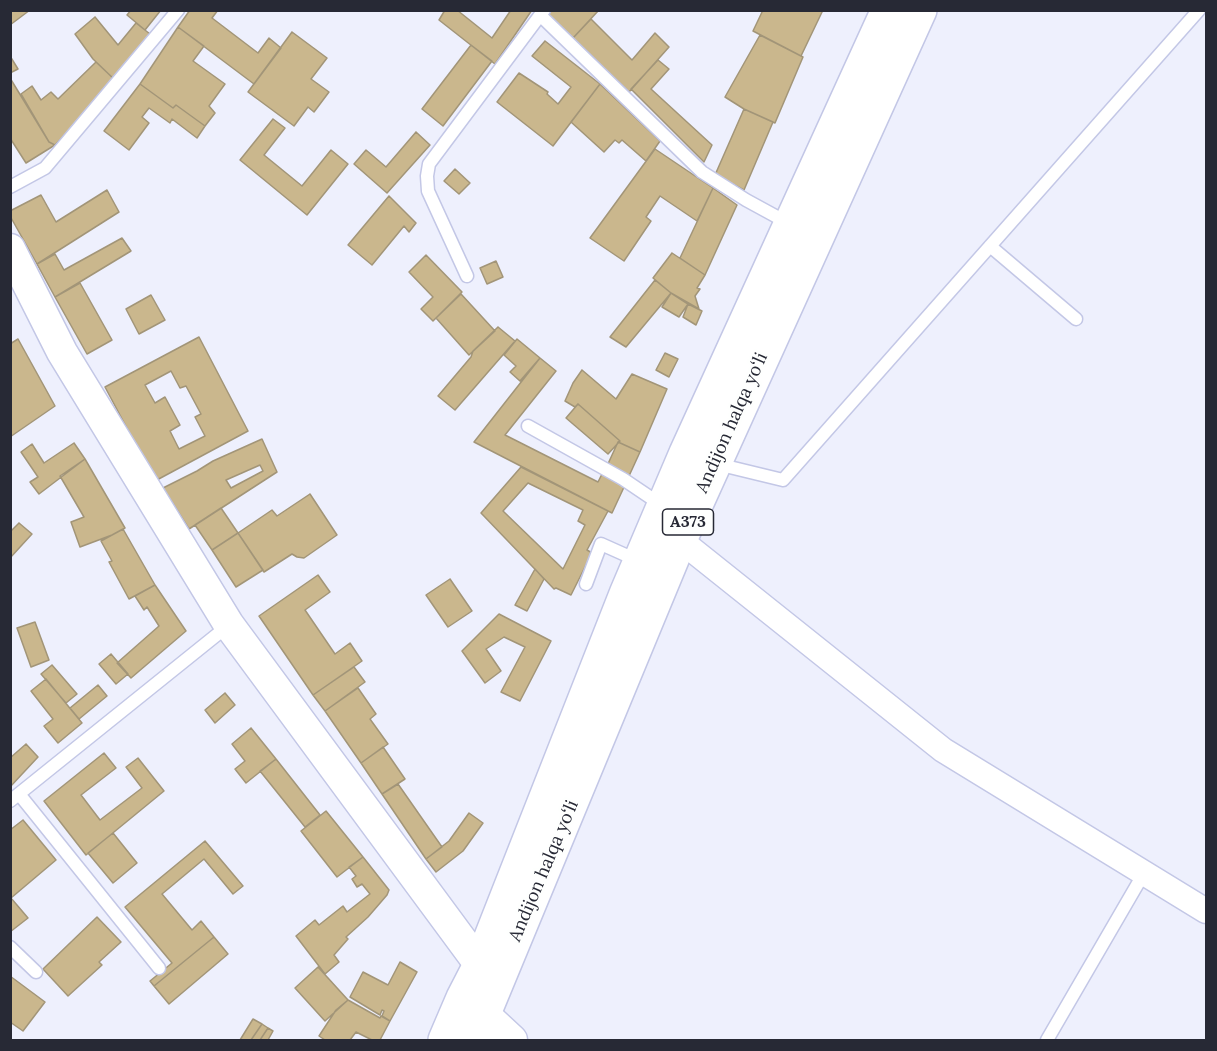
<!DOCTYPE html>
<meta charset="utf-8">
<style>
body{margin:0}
#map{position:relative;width:1217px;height:1051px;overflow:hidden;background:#eef0fd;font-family:Lora,serif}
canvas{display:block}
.frame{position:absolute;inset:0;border:12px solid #272935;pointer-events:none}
</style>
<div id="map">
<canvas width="1217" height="1051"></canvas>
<div class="frame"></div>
</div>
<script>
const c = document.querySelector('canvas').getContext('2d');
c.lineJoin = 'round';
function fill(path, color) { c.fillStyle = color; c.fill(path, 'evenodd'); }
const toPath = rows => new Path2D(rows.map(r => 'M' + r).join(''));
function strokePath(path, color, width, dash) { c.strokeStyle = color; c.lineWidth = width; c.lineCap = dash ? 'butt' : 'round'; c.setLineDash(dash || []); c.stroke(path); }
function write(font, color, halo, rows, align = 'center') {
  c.font = font + ' Lora,serif'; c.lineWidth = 6; c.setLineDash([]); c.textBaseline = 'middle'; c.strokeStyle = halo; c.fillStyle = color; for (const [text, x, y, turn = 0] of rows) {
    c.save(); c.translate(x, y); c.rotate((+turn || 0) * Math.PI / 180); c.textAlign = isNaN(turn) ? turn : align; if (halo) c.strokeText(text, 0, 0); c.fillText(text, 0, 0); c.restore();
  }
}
const building = toPath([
 [10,10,30,10,10,25,10,10],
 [131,10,161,10,145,30,127,15,131,10],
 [190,10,218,10,212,18,258,53,269,38,281,48,254,84,178,27,190,10],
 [445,10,457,10,492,38,511,10,532,10,495,64,439,20,445,10],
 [551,10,599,10,573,38,548,14,551,10],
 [763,10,823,10,801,56,753,31,763,10],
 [95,17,118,45,136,23,150,34,116,81,93,59,75,34,95,17],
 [591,19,632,60,655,33,669,47,629,92,573,38,591,19],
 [178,27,204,46,193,61,225,84,209,106,215,113,205,126,176,105,173,108,140,84,178,27],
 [292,32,327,58,311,79,329,92,314,112,308,107,294,126,248,92,292,32],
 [760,35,803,57,775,123,744,109,725,97,760,35],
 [545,41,600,84,553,146,497,102,519,73,548,92,547,94,558,104,571,87,532,56,545,41],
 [471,45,492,61,443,126,422,109,471,45],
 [10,56,18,69,10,73,10,56],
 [658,60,669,69,651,89,712,145,704,162,631,89,658,60],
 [96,62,116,81,55,145,49,142,21,94,32,86,41,100,51,92,58,99,96,62],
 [10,78,49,142,55,145,26,163,10,138,10,78],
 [140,84,173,108,176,105,205,126,197,138,172,119,170,123,149,108,142,117,149,123,129,150,104,131,140,84],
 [600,84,660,141,646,161,622,140,619,143,615,140,604,152,571,122,600,84],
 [744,109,773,122,744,190,715,175,744,109],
 [273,119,285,128,264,155,302,186,331,150,348,164,307,215,240,160,273,119],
 [416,132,430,145,387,193,354,164,366,150,386,167,416,132],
 [655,149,713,188,697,221,660,196,646,217,651,221,624,261,590,238,655,149],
 [455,169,470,183,459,194,444,181,455,169],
 [713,188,737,205,705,275,680,258,713,188],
 [107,190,119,212,37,264,10,216,10,211,41,195,56,222,107,190],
 [389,196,416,223,409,232,404,226,372,265,348,245,389,196],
 [122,238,131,251,55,297,37,264,55,254,64,270,122,238],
 [672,253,705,275,697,288,700,289,695,296,699,309,671,293,653,278,672,253],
 [426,255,462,292,433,321,421,309,433,297,409,272,426,255],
 [496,261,503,277,487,284,480,268,496,261],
 [655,280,671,293,626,347,610,337,655,280],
 [80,283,112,340,87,354,55,297,80,283],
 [671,293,688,304,679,317,662,307,671,293],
 [461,294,495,331,469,355,436,318,461,294],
 [151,295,165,320,139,334,126,309,151,295],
 [688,304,702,311,696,325,683,317,688,304],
 [498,327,515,341,455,410,438,396,471,357,473,351,498,327],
 [199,337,248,431,155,481,105,387,199,337],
 [171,371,180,388,186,386,201,414,195,417,205,436,179,449,170,431,180,425,165,397,155,403,145,385,171,371],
 [18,339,55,406,10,437,10,344,18,339],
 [517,339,540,358,520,381,510,372,516,366,504,355,517,339],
 [665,353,678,359,669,377,656,370,665,353],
 [540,358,556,371,505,435,598,482,602,474,625,485,612,513,474,442,540,358],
 [582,370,616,399,632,374,667,389,640,452,618,442,620,441,578,404,575,407,565,401,573,383,582,370],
 [578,404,620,441,608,454,566,418,578,404],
 [262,439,277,472,189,529,163,488,197,471,213,461,262,439],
 [260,465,263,471,231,488,226,480,260,465],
 [618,442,640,452,629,476,607,466,618,442],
 [74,443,85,459,39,494,30,482,38,477,21,452,32,444,44,463,74,443],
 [85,459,125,528,112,535,80,547,71,522,84,517,60,476,85,459],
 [521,467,608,511,587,550,592,553,571,595,556,588,554,589,481,513,521,467],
 [528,483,583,510,578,521,585,525,563,569,503,511,528,483],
 [310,494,337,535,304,558,297,557,292,554,264,572,238,533,272,510,277,516,310,494],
 [221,508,238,533,212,550,195,525,221,508],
 [19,523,32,534,10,558,10,532,19,523],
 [123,529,155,585,129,599,109,562,112,561,101,541,123,529],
 [238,533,263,570,236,587,212,550,238,533],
 [535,569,544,579,527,611,515,605,535,569],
 [318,575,330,592,305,610,335,654,350,643,362,661,313,695,259,616,318,575],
 [450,579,472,611,448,627,426,595,450,579],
 [155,585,186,631,131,678,117,663,159,626,147,607,144,610,135,596,155,585],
 [499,614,551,641,520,701,501,692,525,647,504,637,486,649,501,671,485,683,462,651,499,614],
 [35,622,49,660,31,667,17,628,35,622],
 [111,654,128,674,116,684,99,664,111,654],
 [52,665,77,694,66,703,41,674,52,665],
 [354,667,365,682,325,711,313,695,354,667],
 [46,679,82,723,58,743,44,726,53,719,31,691,46,679],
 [98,685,107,696,79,719,70,708,98,685],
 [358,688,376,714,370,719,388,744,361,763,325,711,358,688],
 [225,693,235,705,215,723,205,710,225,693],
 [251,728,276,759,246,783,235,769,245,761,232,744,251,728],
 [26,744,38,757,10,787,10,758,26,744],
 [383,747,405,779,382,794,361,763,383,747],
 [104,753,116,768,81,795,100,820,142,788,126,767,138,758,164,791,86,855,44,801,104,753],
 [276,759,320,815,305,827,260,771,276,759],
 [398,784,442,847,426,859,382,794,398,784],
 [326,811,363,857,337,877,301,831,326,811],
 [469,813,483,823,463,851,436,872,426,859,449,841,469,813],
 [23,820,56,860,11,898,28,918,10,932,10,830,23,820],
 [113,833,137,863,113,883,88,853,113,833],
 [205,841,243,886,233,894,204,859,162,894,192,930,201,921,214,937,154,986,150,981,172,963,125,907,205,841],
 [363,857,389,890,387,895,368,917,346,937,348,939,334,955,339,962,325,974,296,936,315,920,319,925,343,906,347,912,370,894,362,884,357,887,352,879,356,876,349,867,363,857],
 [97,917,121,942,99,962,102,965,68,996,43,969,97,917],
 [214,937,228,954,169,1004,154,986,214,937],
 [400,962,417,972,390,1021,382,1016,384,1011,382,1010,380,1015,350,997,363,972,388,985,400,962],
 [318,967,348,1000,325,1021,295,988,318,967],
 [10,976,45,1002,23,1031,10,1022,10,976],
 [348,1000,380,1018,381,1016,390,1021,380,1040,372,1040,356,1032,350,1040,325,1040,319,1036,336,1010,348,1000],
 [253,1019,262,1024,251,1040,240,1040,253,1019],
 [262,1024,268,1028,260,1040,251,1040,262,1024],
 [268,1028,273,1031,268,1040,260,1040,268,1028]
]);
fill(building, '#cab78d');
strokePath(building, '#a29578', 1.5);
const service = toPath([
 [541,16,702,172,746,200,790,224],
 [10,187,45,168,178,10],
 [990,246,1076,319],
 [467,276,428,191,427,176,429,164,544,10],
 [528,426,623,479,663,506],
 [717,464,783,480,1199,10],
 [586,584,601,544,639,561],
 [19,794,159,968],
 [10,801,229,625],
 [10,947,36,972],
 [1047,1040,1144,873]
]);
const minor = toPath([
 [680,540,943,750,1206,911]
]);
const tertiary = toPath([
 [10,249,62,352,229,625,480,965],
 [484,1014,512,1040]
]);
const trunk = toPath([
 [445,1040,463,998,480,965,626,594,686,453,888,10],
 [473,1040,680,540,920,10]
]);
strokePath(service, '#c3c7e6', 15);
strokePath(minor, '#c3c7e6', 27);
strokePath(tertiary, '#c3c7e6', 33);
strokePath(trunk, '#c3c7e6', 36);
strokePath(service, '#fff', 12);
strokePath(minor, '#fff', 24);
strokePath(tertiary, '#fff', 30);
strokePath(trunk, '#fff', 33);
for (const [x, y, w] of [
 [688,522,51]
]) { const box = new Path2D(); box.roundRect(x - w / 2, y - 13, w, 26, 4.5); c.fillStyle = '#fefffe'; c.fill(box); strokePath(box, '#272935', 1.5); }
write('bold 16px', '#272935', null, [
 ["A373",688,522]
]);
write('18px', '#272935', '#fefffe', [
 ["Andijon halqa yo‘li",732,423,-66],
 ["Andijon halqa yo‘li",544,871,-67]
]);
</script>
